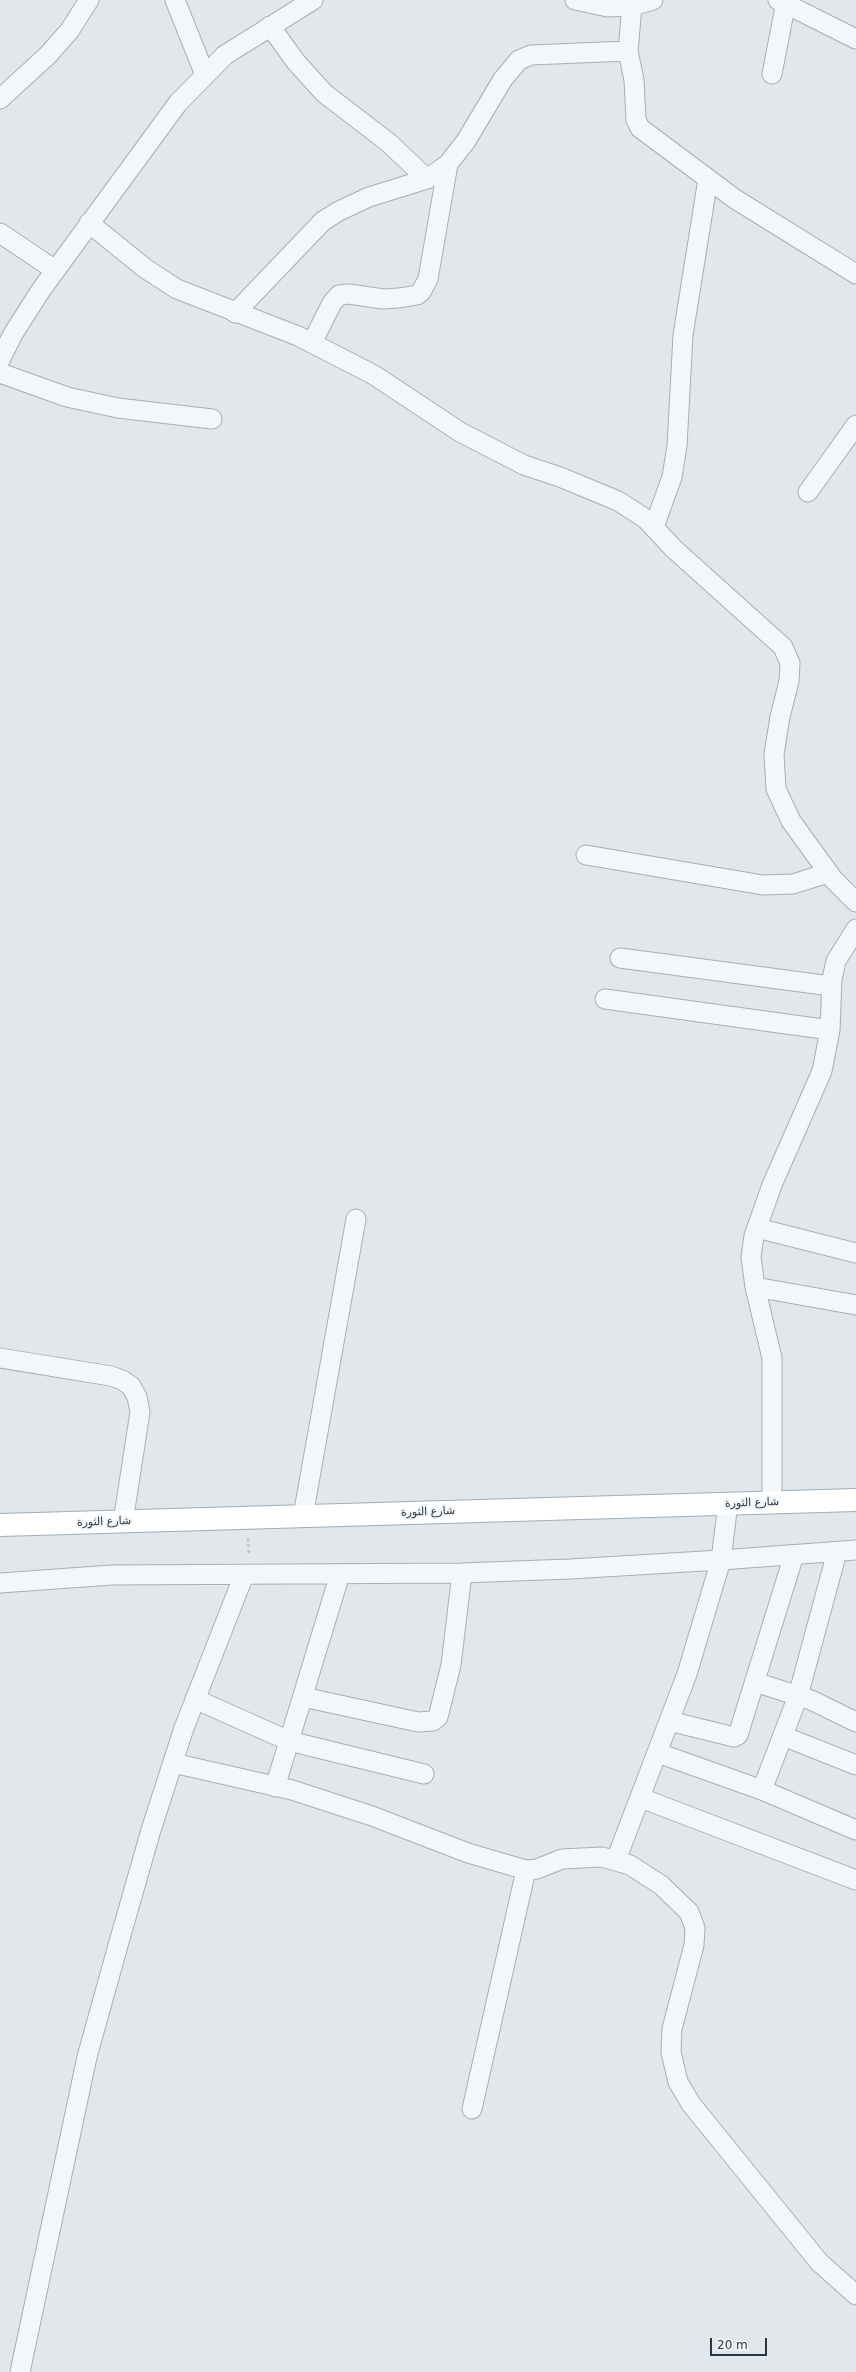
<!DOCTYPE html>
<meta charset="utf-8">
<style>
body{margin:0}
#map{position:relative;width:856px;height:2372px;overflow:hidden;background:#e1e7eb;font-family:"DejaVu Sans",sans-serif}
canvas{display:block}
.scale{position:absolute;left:710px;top:2338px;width:57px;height:18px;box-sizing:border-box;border:2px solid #283744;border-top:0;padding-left:5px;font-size:12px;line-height:14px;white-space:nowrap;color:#283744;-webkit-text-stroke:3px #f1f5f8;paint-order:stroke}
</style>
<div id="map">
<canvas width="856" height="2372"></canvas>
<div class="scale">20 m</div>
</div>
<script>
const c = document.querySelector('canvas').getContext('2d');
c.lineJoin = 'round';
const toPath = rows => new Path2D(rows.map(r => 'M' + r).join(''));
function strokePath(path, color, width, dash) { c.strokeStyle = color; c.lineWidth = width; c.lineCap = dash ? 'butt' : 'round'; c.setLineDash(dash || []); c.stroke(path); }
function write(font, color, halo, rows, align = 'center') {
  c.font = font + ' "DejaVu Sans",Cairo,sans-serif'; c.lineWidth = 4; c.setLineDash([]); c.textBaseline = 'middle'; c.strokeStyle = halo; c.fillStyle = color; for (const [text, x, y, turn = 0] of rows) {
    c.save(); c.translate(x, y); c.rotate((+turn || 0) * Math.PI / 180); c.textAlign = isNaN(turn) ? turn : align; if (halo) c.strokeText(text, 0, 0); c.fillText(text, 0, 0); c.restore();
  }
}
const street = toPath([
 [175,0,205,75],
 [575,0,608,7,632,6,653,0],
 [778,0,856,39],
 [632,6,628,51,634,80,636,120,640,128,735,199,856,274],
 [270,26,296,62,324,93,389,143,427,179],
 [772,74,786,2],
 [0,99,48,55,70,30,89,0],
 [89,223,146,269,177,289,298,336,374,375,460,432,524,465,560,477,618,501,646,519,674,549,783,647,790,663,789,681,780,717,774,754,776,789,791,821,833,879,856,902],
 [0,233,55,270],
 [235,313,323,221,339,211,369,197,427,179,448,164,466,141,503,79,519,60,531,55,628,51],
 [312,343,332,303,339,295,349,294,383,299,399,298,417,295,421,292,428,279,448,164],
 [0,360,13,334,41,290,178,103,225,55,313,0],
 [0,373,67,397,118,408,212,419],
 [808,492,856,425],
 [654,527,672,477,677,446,683,335,708,179],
 [586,855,763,885,793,884,828,873],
 [620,958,831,986],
 [605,999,830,1030],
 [757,1228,856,1253],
 [755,1287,856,1305],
 [0,1358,111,1376,122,1380,131,1386,137,1397,140,1412,123,1522],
 [772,1502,772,1358,755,1287,751,1257,754,1236,772,1185,822,1071,830,1030,832,979,836,961,856,929],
 [303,1516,356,1219],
 [0,1583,112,1575,462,1573,570,1569,721,1560,728,1503],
 [755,1682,811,1700,856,1722],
 [303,1697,418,1722,433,1721,438,1717,451,1665,462,1573],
 [195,1699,289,1741,424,1774],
 [669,1721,734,1737,738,1735,794,1555],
 [783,1736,856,1765],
 [658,1753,762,1790,856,1830],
 [173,1763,292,1790,372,1816,468,1853,526,1870,537,1869,562,1859,602,1857,630,1865,661,1885,689,1912,695,1928,694,1945,672,2029,671,2052,678,2082,691,2104,819,2262,856,2295],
 [275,1787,340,1574],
 [762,1790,798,1696,837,1552],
 [641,1798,856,1880],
 [616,1860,687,1674,721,1560,856,1550],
 [472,2109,526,1870],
 [20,2372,87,2057,117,1949,151,1830,184,1728,244,1575]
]);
const primary = toPath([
 [0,1525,856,1500]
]);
strokePath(street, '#a6afb6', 21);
strokePath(primary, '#9fadb8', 24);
strokePath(toPath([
 [248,1538,249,1555]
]), '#bfc5ca', 2.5, [3, 3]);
strokePath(street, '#f4f7f9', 19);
strokePath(primary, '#fff', 22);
write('11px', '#283744', '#f1f5f8', [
 ["شارع الثورة",752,1503,-2],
 ["شارع الثورة",428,1512,-2],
 ["شارع الثورة",104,1522,-2]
]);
</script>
